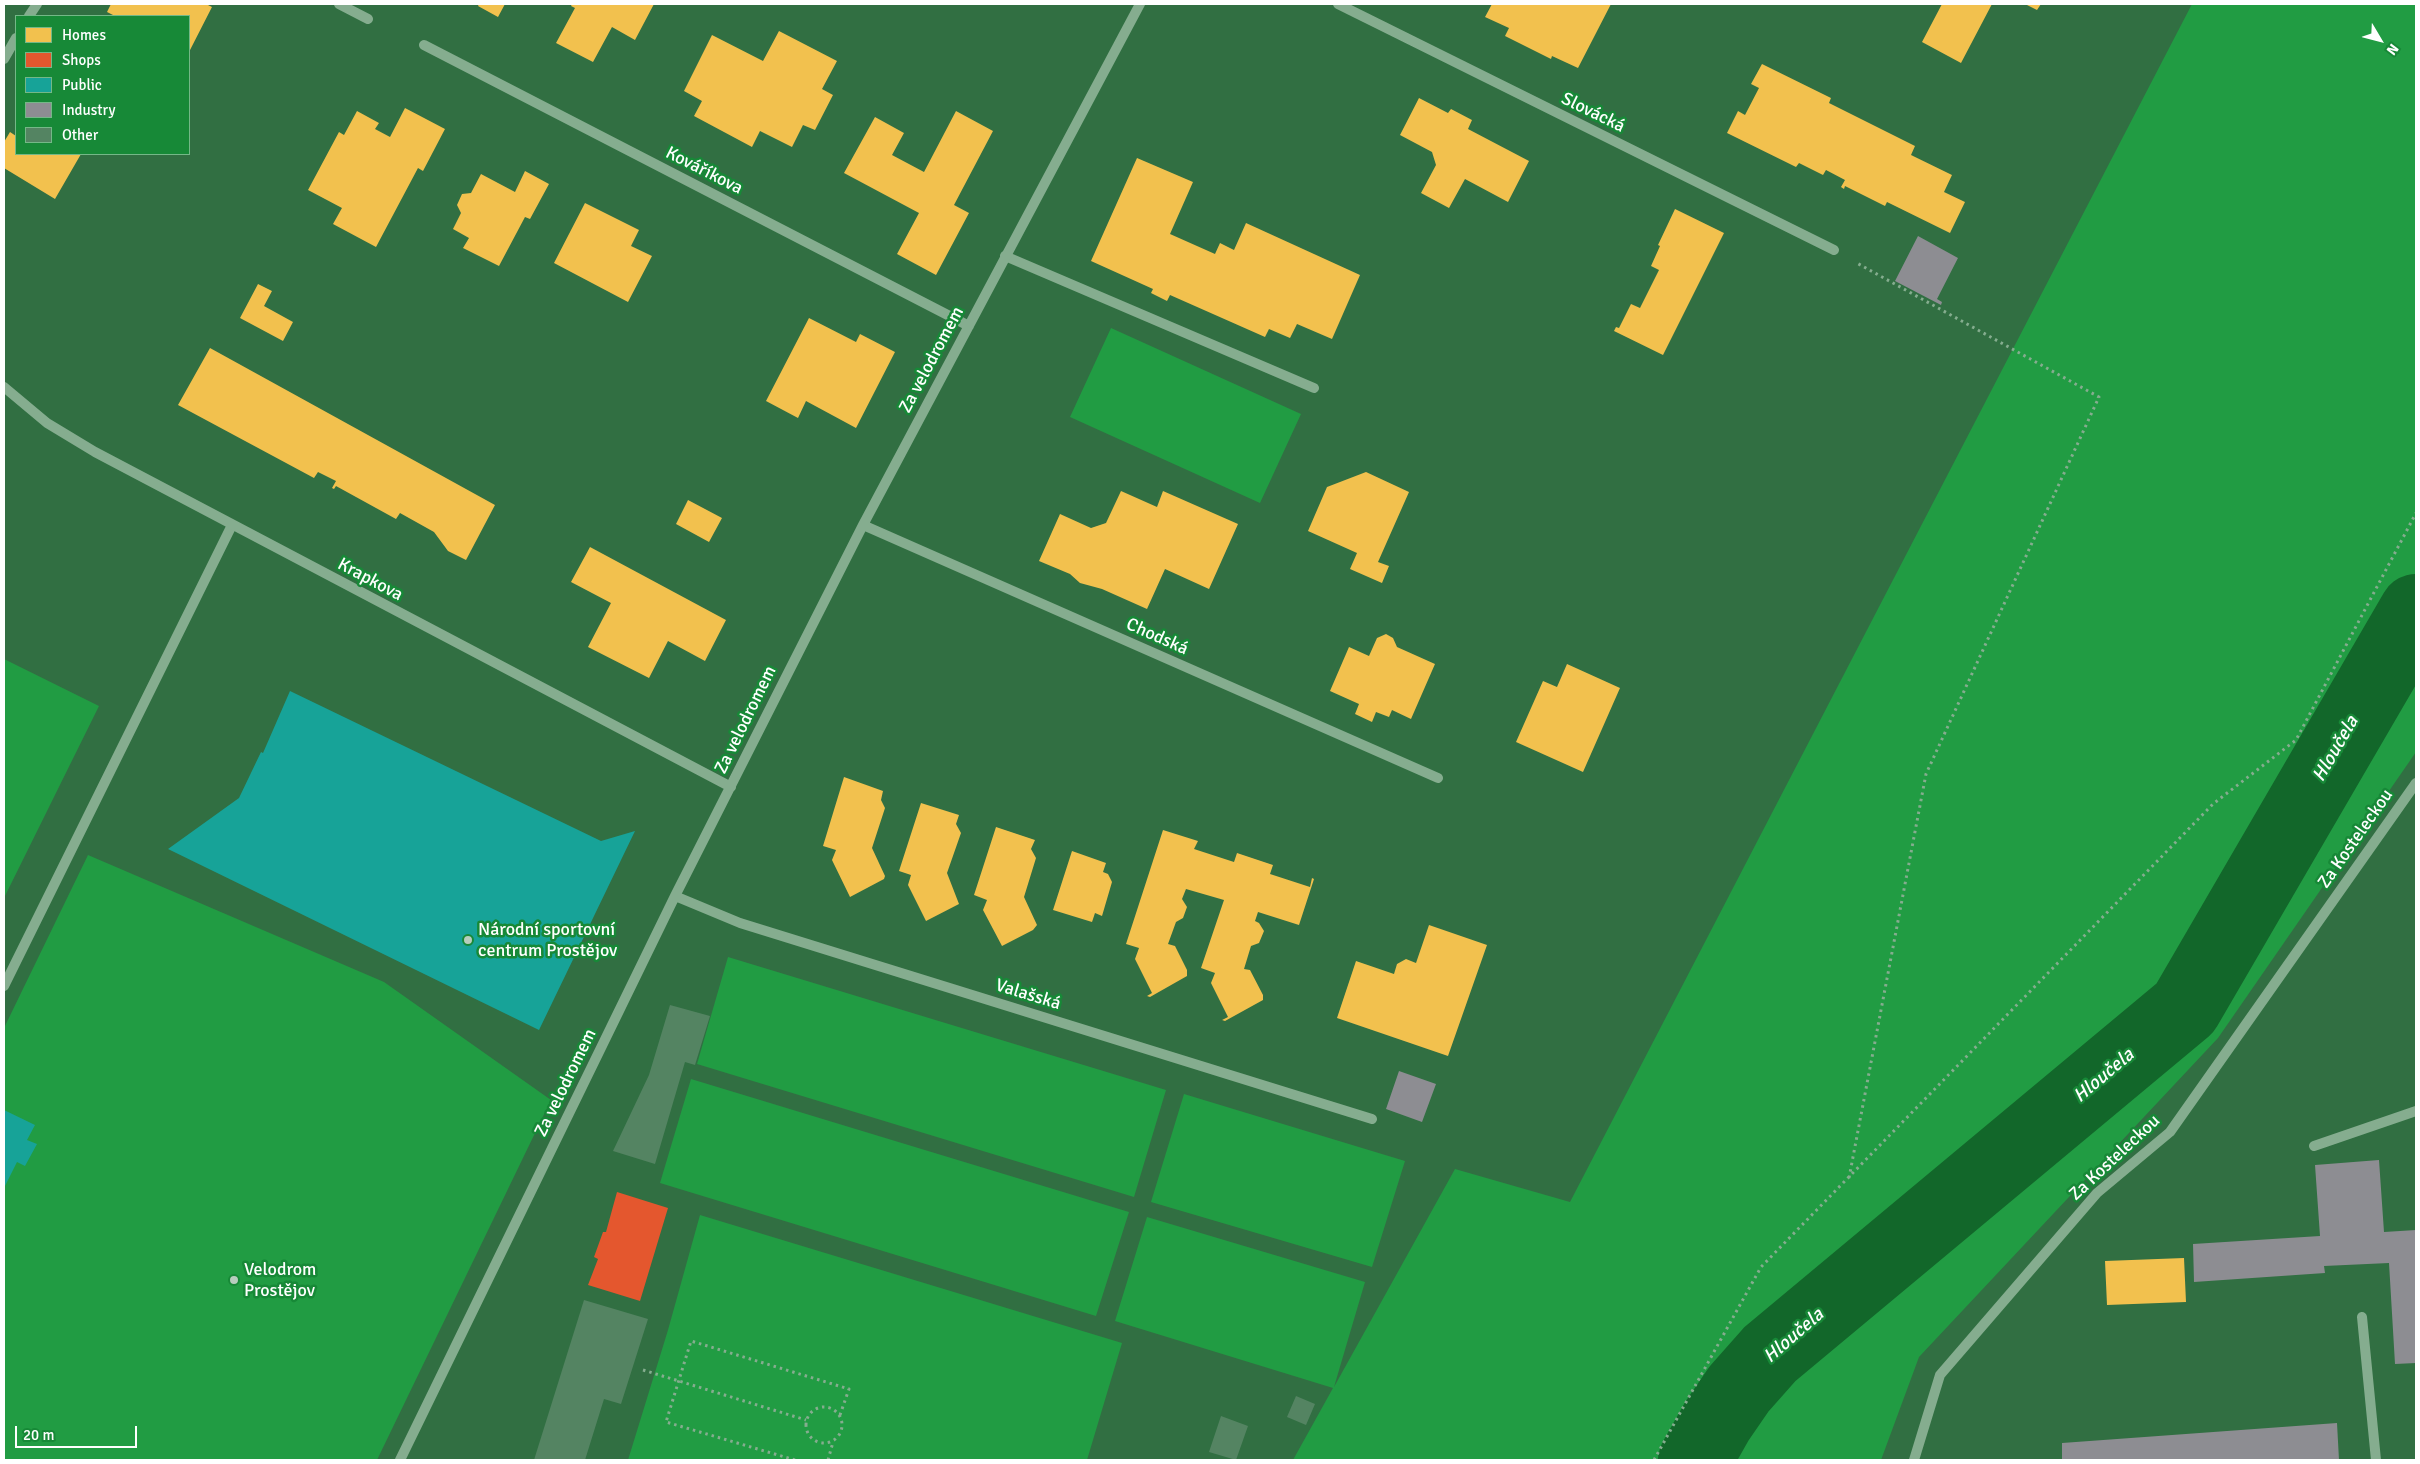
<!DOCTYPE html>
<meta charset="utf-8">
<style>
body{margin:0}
#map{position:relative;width:2420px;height:1464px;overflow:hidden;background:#316f42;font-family:Signika,sans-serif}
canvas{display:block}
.frame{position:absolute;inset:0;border:5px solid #fff;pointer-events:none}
.legend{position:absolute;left:15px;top:15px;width:175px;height:140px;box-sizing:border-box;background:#178937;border:1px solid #74b887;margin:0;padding:6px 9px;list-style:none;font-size:15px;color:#fff}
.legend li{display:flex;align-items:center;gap:10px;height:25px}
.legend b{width:25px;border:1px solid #74b887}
.north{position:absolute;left:2355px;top:15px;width:50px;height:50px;-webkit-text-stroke:4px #178937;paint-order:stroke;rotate:127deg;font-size:14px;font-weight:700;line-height:20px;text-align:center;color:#fff}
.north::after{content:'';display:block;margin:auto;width:18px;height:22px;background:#fff;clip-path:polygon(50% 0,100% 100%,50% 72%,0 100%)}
.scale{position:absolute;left:15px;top:1426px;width:122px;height:22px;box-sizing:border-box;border:2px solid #fff;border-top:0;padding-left:6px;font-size:15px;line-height:18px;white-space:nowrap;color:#fff;-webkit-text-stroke:4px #178937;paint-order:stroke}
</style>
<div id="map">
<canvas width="2420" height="1464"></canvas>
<div class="frame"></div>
<ul class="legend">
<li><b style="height:14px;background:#f2c14e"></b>Homes</li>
<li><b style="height:14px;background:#e4572e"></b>Shops</li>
<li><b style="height:14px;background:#17a398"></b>Public</li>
<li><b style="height:14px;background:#8d8d92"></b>Industry</li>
<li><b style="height:14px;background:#548462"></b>Other</li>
</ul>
<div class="north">N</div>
<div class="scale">20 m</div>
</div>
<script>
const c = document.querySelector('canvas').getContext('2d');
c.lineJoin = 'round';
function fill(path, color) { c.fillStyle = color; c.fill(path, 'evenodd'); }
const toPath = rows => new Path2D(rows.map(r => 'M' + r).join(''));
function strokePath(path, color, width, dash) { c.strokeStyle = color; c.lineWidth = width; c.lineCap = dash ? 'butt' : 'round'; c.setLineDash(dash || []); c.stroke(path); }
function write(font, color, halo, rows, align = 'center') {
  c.font = font + ' Signika,sans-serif'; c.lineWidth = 5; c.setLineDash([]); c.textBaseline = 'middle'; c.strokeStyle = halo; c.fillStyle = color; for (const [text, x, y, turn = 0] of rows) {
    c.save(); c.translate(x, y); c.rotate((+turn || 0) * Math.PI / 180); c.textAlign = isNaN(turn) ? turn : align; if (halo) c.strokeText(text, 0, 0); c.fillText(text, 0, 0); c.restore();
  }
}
fill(toPath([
 [2192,4,2416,4,2416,752,2218,1038,1919,1357,1881,1460,1293,1460,1333,1388,1115,1321,1147,1217,1365,1282,1334,1387,1455,1169,1570,1202],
 [1111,328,1301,414,1260,503,1070,417],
 [4,659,99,706,4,898],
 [88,855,384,982,551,1100,377,1460,4,1460,4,1028],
 [728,957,1166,1090,1134,1197,697,1064],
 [691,1079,1129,1212,1096,1316,660,1183],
 [1184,1094,1405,1161,1372,1267,1151,1202],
 [700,1215,1122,1343,1087,1460,628,1460,668,1330]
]), '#219c43');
fill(toPath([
 [111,4,206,4,212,7,189,52,189,16,115,16,107,12],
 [479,4,505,4,498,17,478,6],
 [572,4,654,4,635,40,612,27,593,62,556,43,575,8,571,6],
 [1492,4,1611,4,1578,68,1552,56,1551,59,1505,36,1509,28,1485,17],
 [1942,4,1992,4,1961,63,1922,42],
 [2025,4,2041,4,2037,10],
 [779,31,837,61,822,89,833,95,815,130,803,125,792,147,760,131,752,147,694,116,702,101,684,91,712,35,763,61],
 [1762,64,1831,98,1829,103,1915,146,1911,155,1952,175,1944,192,1965,202,1950,233,1887,202,1885,206,1845,186,1844,189,1841,187,1845,180,1826,170,1823,175,1799,163,1796,167,1727,133,1738,111,1745,115,1759,88,1751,84],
 [1419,98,1448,113,1451,109,1472,120,1468,129,1529,161,1508,202,1465,179,1449,208,1421,193,1436,165,1432,152,1400,135],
 [405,108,445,129,423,171,418,168,376,247,333,224,342,208,308,190,339,132,344,135,357,111,379,123,375,129,390,137],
 [956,111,993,131,954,205,969,213,936,275,897,254,919,213,844,173,875,117,904,133,892,155,924,172],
 [10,132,16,136,16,154,81,154,55,199,4,168,4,142],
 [1137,158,1193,182,1170,234,1215,254,1220,243,1234,250,1246,223,1360,275,1332,339,1297,324,1290,338,1269,329,1265,337,1170,295,1167,301,1151,293,1153,289,1091,261],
 [525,171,549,184,530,219,525,217,499,266,463,248,469,238,453,229,461,213,457,205,462,194,471,193,481,174,515,192],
 [585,203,639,230,631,246,652,256,628,302,554,263],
 [1675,209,1724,233,1663,355,1614,331,1616,327,1619,328,1631,304,1640,308,1659,270,1651,266,1660,246,1658,245],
 [258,284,272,291,264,306,293,322,283,341,240,318],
 [809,318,856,342,860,334,895,352,856,428,806,401,798,418,766,401],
 [210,348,495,505,466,560,448,551,434,532,400,513,396,519,336,486,334,489,332,488,336,481,318,472,314,478,178,405],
 [1366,472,1409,492,1378,562,1389,566,1382,583,1350,569,1357,553,1308,531,1327,487],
 [1121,491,1157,507,1163,491,1238,524,1209,589,1165,569,1147,609,1102,589,1080,583,1070,574,1039,561,1060,514,1091,528,1106,523],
 [688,500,722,518,709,542,676,524],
 [590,547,726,620,705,661,668,641,649,678,588,647,611,603,571,582],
 [1386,634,1393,638,1397,647,1435,664,1411,719,1392,710,1389,717,1376,712,1372,722,1355,714,1359,704,1330,691,1349,647,1369,656,1377,638],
 [1567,664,1620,688,1583,772,1516,742,1543,681,1557,687],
 [844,777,883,791,881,800,885,808,872,848,885,876,884,879,850,897,832,860,836,850,823,846],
 [921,803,959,815,956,824,961,833,947,873,959,904,926,921,908,885,911,875,899,871],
 [996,827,1035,840,1031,849,1036,858,1024,897,1037,925,1033,930,1002,946,983,910,987,900,974,895],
 [1163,830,1198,841,1194,849,1234,862,1237,853,1273,865,1270,874,1310,887,1312,878,1314,879,1299,925,1258,912,1255,921,1259,923,1264,931,1259,943,1251,946,1244,969,1250,970,1263,995,1263,1000,1225,1021,1222,1020,1228,1017,1211,983,1215,973,1201,968,1224,900,1186,889,1182,899,1187,907,1183,918,1176,922,1168,944,1175,946,1187,970,1187,976,1150,997,1147,996,1152,993,1135,959,1139,948,1126,944],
 [1072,851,1106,863,1103,872,1108,874,1112,882,1102,916,1095,913,1092,922,1053,910],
 [1429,925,1487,945,1448,1056,1337,1018,1356,961,1394,974,1397,964,1406,959,1416,963],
 [2184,1258,2186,1302,2107,1305,2105,1261]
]), '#f2c14e');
fill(toPath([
 [617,1192,668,1208,640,1301,588,1285,598,1259,594,1257,603,1232,606,1232]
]), '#e4572e');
fill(toPath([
 [290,691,601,841,635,831,539,1030,168,849,239,798,261,752,263,753],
 [4,1110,35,1125,27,1140,37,1144,25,1166,17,1162,4,1188]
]), '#17a398');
fill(toPath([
 [1918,236,1958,258,1937,299,1942,302,1941,305,1895,281],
 [1399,1071,1436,1084,1422,1122,1386,1109],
 [2379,1160,2384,1232,2416,1230,2416,1363,2395,1364,2389,1263,2324,1266,2325,1273,2194,1282,2193,1244,2320,1236,2315,1165],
 [2337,1423,2339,1460,2062,1460,2062,1443]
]), '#8d8d92');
strokePath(toPath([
 [1695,1460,1717,1421,1739,1389,1770,1354,2185,1008,2416,611]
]), '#12672a', 74);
fill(toPath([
 [670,1005,710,1016,695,1065,685,1062,655,1164,613,1151,649,1075],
 [584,1300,648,1319,621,1404,604,1399,585,1460,534,1460],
 [1296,1396,1315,1404,1306,1425,1287,1417],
 [1221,1416,1248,1426,1236,1460,1209,1452]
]), '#548462');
strokePath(toPath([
 [1849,1178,1926,774,2099,397,1855,262],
 [643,1370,806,1420],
 '806 1425a18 18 0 1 1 36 0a18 18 0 1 1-36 0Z',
 [795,1460,666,1422,691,1341,849,1389,840,1415],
 [828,1460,833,1442],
 [1654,1460,1761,1267,2213,804,2296,740,2416,513]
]), '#85ad8f', 3, [2.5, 4]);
strokePath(toPath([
 [1005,256,1314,388],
 [4,986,232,525],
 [2314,1146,2416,1111],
 [2362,1317,2376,1460]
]), '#85ad8f', 10);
strokePath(toPath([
 [339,4,368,19],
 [1338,4,1834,250],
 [29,16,37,4],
 [424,45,969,326],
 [4,59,16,38],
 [4,387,47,423,95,452,731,787],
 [863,525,1438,778],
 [675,896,740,923,1372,1119],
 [400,1460,675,896,863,525,1140,4],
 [1914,1460,1940,1375,2097,1193,2170,1132,2416,783]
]), '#85ad8f', 10);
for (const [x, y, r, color] of [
 [468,940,5,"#b7cdbd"],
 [234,1280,5,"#b7cdbd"]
]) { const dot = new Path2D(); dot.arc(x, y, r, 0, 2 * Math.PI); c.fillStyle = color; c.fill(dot); strokePath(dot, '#178937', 2); }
write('18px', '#fff', '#178937', [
 ["Slovácká",1593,113,26],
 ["Kováříkova",704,171,27],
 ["Za velodromem",932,360,-62],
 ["Krapkova",370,580,28],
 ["Chodská",1157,637,24],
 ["Za velodromem",746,720,-64],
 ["Za Kosteleckou",2356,839,-55],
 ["Valašská",1028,995,17],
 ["Za velodromem",566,1083,-64],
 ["Za Kosteleckou",2115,1158,-43]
]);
write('18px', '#fff', '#178937', [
 ["Národní sportovní",478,930],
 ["centrum Prostějov",478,951],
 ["Velodrom",244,1270],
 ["Prostějov",244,1291]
], 'left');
write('italic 19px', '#fff', '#178937', [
 ["Hloučela",2336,749,-60],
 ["Hloučela",2104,1076,-40],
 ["Hloučela",1794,1336,-41]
]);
</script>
